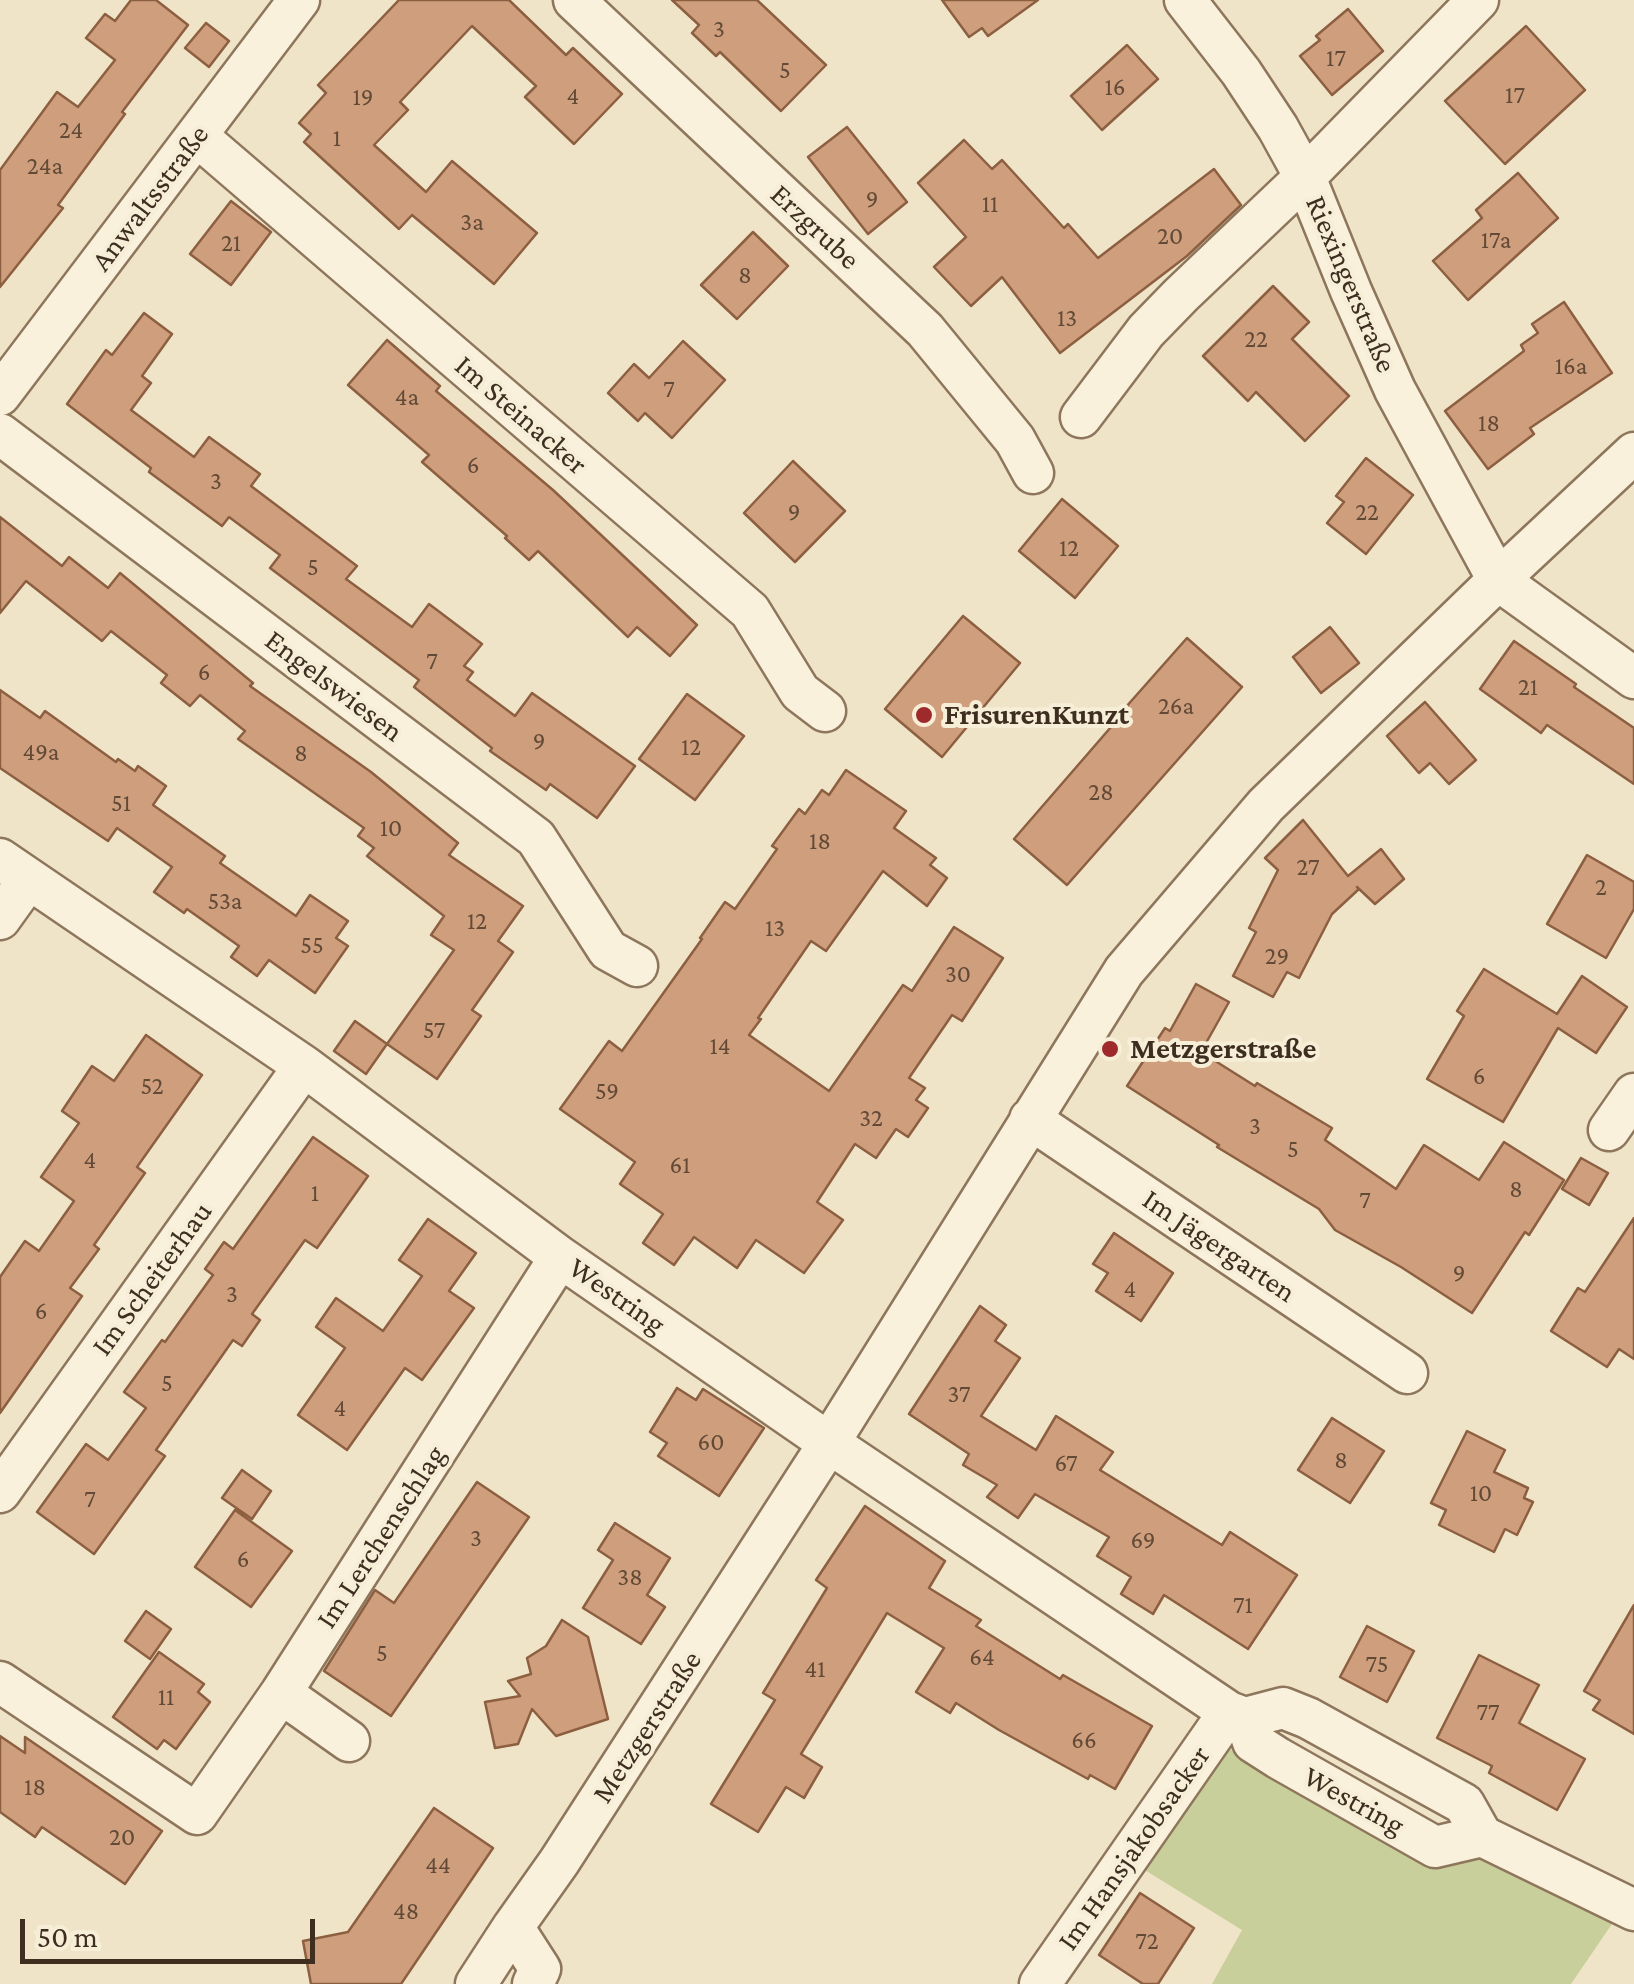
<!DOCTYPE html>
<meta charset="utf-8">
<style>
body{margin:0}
#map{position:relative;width:1634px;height:1984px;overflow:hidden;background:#f0e4c8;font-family:"Crimson Pro",serif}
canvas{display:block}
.scale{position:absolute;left:20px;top:1919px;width:295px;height:45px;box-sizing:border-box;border:5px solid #3d2e20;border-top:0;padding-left:12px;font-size:30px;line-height:35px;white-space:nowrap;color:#3d2e20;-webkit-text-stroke:8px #f7eed8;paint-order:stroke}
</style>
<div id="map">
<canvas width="1634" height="1984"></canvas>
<div class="scale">50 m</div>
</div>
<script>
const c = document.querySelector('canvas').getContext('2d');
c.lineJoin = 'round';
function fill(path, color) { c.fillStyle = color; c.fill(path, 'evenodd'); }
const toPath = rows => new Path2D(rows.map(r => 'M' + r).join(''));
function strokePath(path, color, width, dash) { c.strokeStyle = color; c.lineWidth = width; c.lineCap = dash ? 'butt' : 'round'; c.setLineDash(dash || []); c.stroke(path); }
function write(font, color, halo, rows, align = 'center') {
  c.font = font + ' "Crimson Pro",serif'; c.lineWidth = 8; c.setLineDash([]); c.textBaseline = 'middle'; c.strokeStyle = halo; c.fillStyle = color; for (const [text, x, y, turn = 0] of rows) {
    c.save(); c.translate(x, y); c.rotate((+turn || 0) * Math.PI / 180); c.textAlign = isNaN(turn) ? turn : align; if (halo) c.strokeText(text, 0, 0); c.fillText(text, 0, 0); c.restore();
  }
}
fill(toPath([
 [1219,1743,1442,1866,1474,1855,1497,1856,1614,1921,1571,1984,1212,1984,1242,1930,1135,1864]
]), '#c9cf9b');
const building = toPath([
 [131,0,156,0,188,25,122,112,125,114,58,205,63,208,0,287,0,170,57,92,78,107,115,60,86,38,105,14,115,21,131,0],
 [399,0,509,0,566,55,573,48,622,94,574,144,525,97,536,86,472,26,400,102,408,110,374,145,426,192,452,161,537,233,494,284,412,215,399,229,304,142,311,134,299,123,326,93,318,85,399,0],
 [672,0,757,0,826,65,781,111,720,52,716,56,692,33,699,25,672,0],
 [942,0,1038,0,988,36,982,28,969,37,942,0],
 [1348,9,1383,51,1332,95,1300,56,1320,40,1316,36,1348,9],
 [206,23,229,41,209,67,185,48,206,23],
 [1526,26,1585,90,1505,164,1445,101,1526,26],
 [1127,45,1158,79,1102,130,1071,96,1127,45],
 [847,127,907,202,868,234,808,157,847,127],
 [964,140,992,169,1002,160,1064,228,1068,224,1098,258,1214,169,1241,205,1187,256,1060,353,1002,277,971,306,934,267,966,237,918,183,964,140],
 [1518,173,1558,218,1468,300,1433,261,1482,218,1476,210,1518,173],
 [231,201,271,232,231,285,190,254,231,201],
 [753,232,788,266,737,319,701,285,753,232],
 [1273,286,1309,322,1292,339,1349,396,1305,441,1256,392,1248,401,1203,356,1273,286],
 [1564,302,1612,373,1530,428,1534,434,1488,469,1445,411,1524,351,1521,345,1538,333,1532,324,1564,302],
 [144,313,172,334,142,376,151,383,131,410,194,457,209,437,260,474,251,486,357,566,346,579,412,627,429,604,482,644,464,666,473,672,467,680,515,716,532,693,635,766,597,818,550,784,546,790,490,751,492,748,414,687,419,680,270,568,280,555,229,517,222,526,149,472,151,468,67,404,106,350,112,355,144,313],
 [387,340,440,386,436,391,553,490,697,625,670,656,637,627,628,637,538,551,529,560,505,538,507,536,422,462,429,455,348,385,387,340],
 [683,341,725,380,672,438,645,413,638,421,608,393,634,364,649,378,683,341],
 [1366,458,1413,495,1366,554,1327,523,1344,502,1336,496,1366,458],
 [793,461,845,511,795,562,744,513,793,461],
 [1062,499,1118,546,1075,598,1019,551,1062,499],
 [0,517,62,566,69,557,108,588,120,573,253,683,250,686,371,772,458,843,449,855,523,906,498,941,513,952,472,1010,481,1016,437,1079,387,1044,366,1074,334,1051,355,1021,387,1044,454,950,431,935,444,916,367,856,374,848,358,836,364,828,238,739,245,731,200,695,190,706,161,683,167,675,111,631,102,641,26,581,0,613,0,517],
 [963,616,1020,663,942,757,885,709,963,616],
 [1330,627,1359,663,1321,693,1293,657,1330,627],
 [1187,638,1242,687,1067,885,1014,839,1111,727,1110,725,1187,638],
 [1514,641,1576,684,1574,687,1634,728,1634,784,1547,725,1541,733,1480,689,1514,641],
 [0,690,40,718,45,711,116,762,118,759,135,771,138,766,166,786,153,805,225,856,220,863,296,916,310,895,348,921,336,938,348,946,315,993,269,960,257,976,231,957,239,946,187,909,184,913,154,892,172,867,117,828,108,841,0,768,0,690],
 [687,694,744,736,695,800,639,759,687,694],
 [1425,702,1476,760,1449,784,1430,763,1419,773,1387,736,1425,702],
 [846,770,906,811,894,828,936,858,930,865,947,878,927,906,883,871,826,951,811,941,758,1018,761,1019,749,1035,829,1091,903,985,912,991,954,927,1003,958,962,1021,952,1015,909,1078,925,1088,916,1100,928,1108,908,1137,896,1129,876,1158,855,1144,817,1202,843,1220,804,1273,756,1240,737,1268,694,1237,674,1265,643,1243,663,1214,620,1184,635,1162,560,1109,609,1041,622,1051,702,939,700,938,725,902,735,909,777,849,772,846,799,809,805,814,822,790,829,795,846,770],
 [1303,820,1348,876,1381,849,1404,879,1375,904,1357,887,1359,889,1332,914,1299,978,1287,972,1273,997,1233,976,1256,932,1249,928,1278,870,1265,858,1303,820],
 [1587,855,1634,882,1634,909,1606,958,1547,924,1587,855],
 [1484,969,1557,1014,1582,976,1627,1007,1596,1053,1558,1028,1503,1122,1427,1079,1464,1016,1457,1011,1484,969],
 [1196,984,1229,1002,1201,1052,1255,1086,1257,1083,1332,1128,1325,1140,1396,1189,1424,1145,1479,1180,1504,1142,1564,1180,1529,1235,1525,1232,1472,1313,1401,1267,1335,1230,1319,1209,1217,1147,1219,1145,1127,1086,1165,1028,1170,1031,1196,984],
 [146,1035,202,1075,137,1167,145,1173,94,1245,99,1249,70,1288,82,1296,0,1413,0,1277,25,1241,39,1251,74,1201,41,1177,79,1123,62,1111,92,1066,114,1081,146,1035],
 [313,1137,368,1176,317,1248,305,1240,252,1314,260,1320,242,1346,233,1340,156,1450,165,1456,94,1554,37,1512,86,1444,108,1460,146,1408,124,1392,162,1340,165,1342,213,1275,205,1269,224,1242,233,1249,313,1137],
 [1581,1158,1608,1173,1589,1205,1562,1189,1581,1158],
 [1634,1218,1634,1359,1619,1349,1607,1367,1551,1331,1578,1288,1585,1292,1634,1218],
 [428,1219,476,1253,449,1291,474,1308,422,1380,405,1368,347,1450,298,1415,345,1348,316,1327,336,1298,383,1331,422,1276,399,1260,428,1219],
 [1114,1233,1173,1273,1141,1321,1096,1291,1108,1273,1093,1264,1114,1233],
 [980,1306,1006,1325,995,1341,1020,1358,981,1416,1036,1450,1056,1416,1113,1452,1100,1470,1222,1545,1230,1532,1297,1575,1248,1649,1164,1595,1153,1614,1121,1594,1131,1577,1097,1556,1109,1537,1035,1494,1018,1518,987,1497,997,1485,963,1465,969,1454,909,1414,980,1306],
 [677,1388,696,1400,703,1389,764,1428,719,1496,658,1456,667,1443,650,1432,677,1388],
 [1332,1418,1384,1451,1350,1503,1298,1470,1332,1418],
 [1467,1431,1505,1450,1494,1472,1528,1488,1524,1498,1533,1502,1517,1535,1505,1529,1494,1552,1439,1525,1446,1510,1431,1503,1467,1431],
 [242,1470,271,1491,252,1519,222,1498,242,1470],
 [477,1482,529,1517,391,1716,324,1671,375,1590,394,1603,477,1482],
 [865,1506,945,1561,929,1588,981,1620,976,1626,1060,1679,1063,1675,1152,1726,1115,1789,1090,1775,1088,1779,999,1730,956,1703,950,1713,916,1692,944,1648,887,1613,801,1754,822,1767,804,1798,786,1787,758,1832,711,1804,775,1700,763,1693,827,1588,816,1580,865,1506],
 [235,1510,292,1551,251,1607,195,1567,235,1510],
 [615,1523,670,1558,647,1595,665,1607,641,1644,583,1608,613,1560,598,1550,615,1523],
 [1634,1605,1634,1734,1593,1710,1600,1700,1584,1691,1634,1605],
 [146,1611,171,1629,150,1659,125,1641,146,1611],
 [562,1620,588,1637,608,1719,556,1736,532,1709,518,1744,495,1748,485,1702,520,1696,508,1681,531,1674,527,1658,546,1646,562,1620],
 [1367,1626,1414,1651,1387,1702,1340,1677,1367,1626],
 [159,1652,204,1684,198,1692,210,1702,176,1749,164,1740,157,1749,113,1717,159,1652],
 [1479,1655,1539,1685,1519,1723,1585,1759,1557,1810,1489,1773,1492,1766,1437,1738,1479,1655],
 [0,1736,25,1753,25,1737,162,1831,125,1884,42,1827,35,1837,0,1812,0,1736],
 [434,1808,493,1848,401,1984,311,1984,303,1941,348,1932,434,1808],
 [1140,1893,1194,1928,1158,1984,1143,1984,1099,1955,1140,1893]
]);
fill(building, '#cf9f7d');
strokePath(building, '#8d5f41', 2.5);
const minor = toPath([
 [574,0,925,330,1015,440,1033,473],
 [1185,0,1241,72,1278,128,1305,177,1351,291,1395,390,1498,580,1634,678],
 [197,136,750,611,800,692,825,711],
 [0,395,299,0],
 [1081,417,1146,331,1181,295,1305,177,1478,0],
 [0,434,536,838,608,950,637,966],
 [0,859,304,1066,560,1257,829,1443,1229,1712,1245,1718,1283,1708,1308,1718,1464,1804,1482,1836,1634,1910],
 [0,919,28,880],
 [1030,1119,1407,1373],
 [1609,1130,1634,1094],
 [0,1492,304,1066],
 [0,1682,197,1814,281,1693,560,1257],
 [281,1693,349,1741],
 [1245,1718,1253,1742,1278,1758,1435,1847,1482,1836],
 [513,1927,540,1969,533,1984],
 [476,1984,513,1927,559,1862,829,1443,1124,971,1266,805,1498,580,1634,453],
 [1040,1984,1229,1712]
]);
strokePath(minor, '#8d765c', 45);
strokePath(minor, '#faf1dc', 40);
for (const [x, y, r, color] of [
 [924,715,10,"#9e2a2b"],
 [1110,1049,10,"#9e2a2b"]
]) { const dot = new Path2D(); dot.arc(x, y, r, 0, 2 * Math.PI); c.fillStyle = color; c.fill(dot); strokePath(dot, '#f7eed8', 4); }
write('25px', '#624a37', null, [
 ["3",719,29],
 ["17",1336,58],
 ["5",785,70],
 ["16",1115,87],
 ["17",1515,95],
 ["4",573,96],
 ["19",363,97],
 ["24",71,130],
 ["1",337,138],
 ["24a",45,166],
 ["9",872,199],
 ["11",990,204],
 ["3a",472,222],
 ["20",1170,236],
 ["17a",1496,240],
 ["21",231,243],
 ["8",745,275],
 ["13",1067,318],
 ["22",1256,339],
 ["16a",1571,366],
 ["7",669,389],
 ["4a",407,397],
 ["18",1489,423],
 ["6",473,465],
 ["3",216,481],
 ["9",794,512],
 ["22",1367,512],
 ["12",1069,548],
 ["5",313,567],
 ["7",432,661],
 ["6",204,672],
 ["21",1528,687],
 ["26a",1176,706],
 ["9",539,741],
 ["12",691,747],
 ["49a",41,752],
 ["8",301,753],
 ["28",1101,792],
 ["51",121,803],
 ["10",391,828],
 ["18",820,841],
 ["27",1308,867],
 ["2",1601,887],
 ["53a",225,901],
 ["12",477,921],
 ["13",775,928],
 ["55",312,945],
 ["29",1277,956],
 ["30",958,974],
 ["57",434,1030],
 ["14",720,1046],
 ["6",1479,1076],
 ["52",152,1086],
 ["59",607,1091],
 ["32",871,1118],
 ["3",1255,1126],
 ["5",1293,1149],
 ["4",90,1160],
 ["61",680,1165],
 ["8",1516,1189],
 ["1",315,1193],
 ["7",1365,1200],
 ["9",1459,1273],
 ["4",1130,1289],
 ["3",232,1294],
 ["6",41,1311],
 ["5",167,1383],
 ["37",959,1394],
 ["4",340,1408],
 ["60",711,1442],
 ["8",1341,1460],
 ["67",1066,1463],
 ["10",1481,1493],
 ["7",90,1499],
 ["3",476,1538],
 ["69",1143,1540],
 ["6",243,1559],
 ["38",630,1577],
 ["71",1243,1605],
 ["5",382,1653],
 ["64",982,1657],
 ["75",1377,1664],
 ["41",815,1669],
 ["11",166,1697],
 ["77",1488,1712],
 ["66",1084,1740],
 ["18",35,1787],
 ["20",122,1837],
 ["44",438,1865],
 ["48",406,1911],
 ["72",1147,1941]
]);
write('30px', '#3d2e20', '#f7eed8', [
 ["Anwaltsstraße",150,198,-53],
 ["Erzgrube",815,227,43],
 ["Riexingerstraße",1351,284,67],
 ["Im Steinacker",521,415,41],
 ["Engelswiesen",334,686,37],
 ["Im Jägergarten",1219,1246,34],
 ["Im Scheiterhau",152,1279,-54],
 ["Westring",617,1296,35],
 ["Im Lerchenschlag",381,1537,-57],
 ["Metzgerstraße",647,1727,-57],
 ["Westring",1354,1801,29],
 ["Im Hansjakobsacker",1134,1848,-55]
]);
write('bold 30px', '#3d2e20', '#f7eed8', [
 ["FrisurenKunzt",944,715],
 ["Metzgerstraße",1130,1049]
], 'left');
</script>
